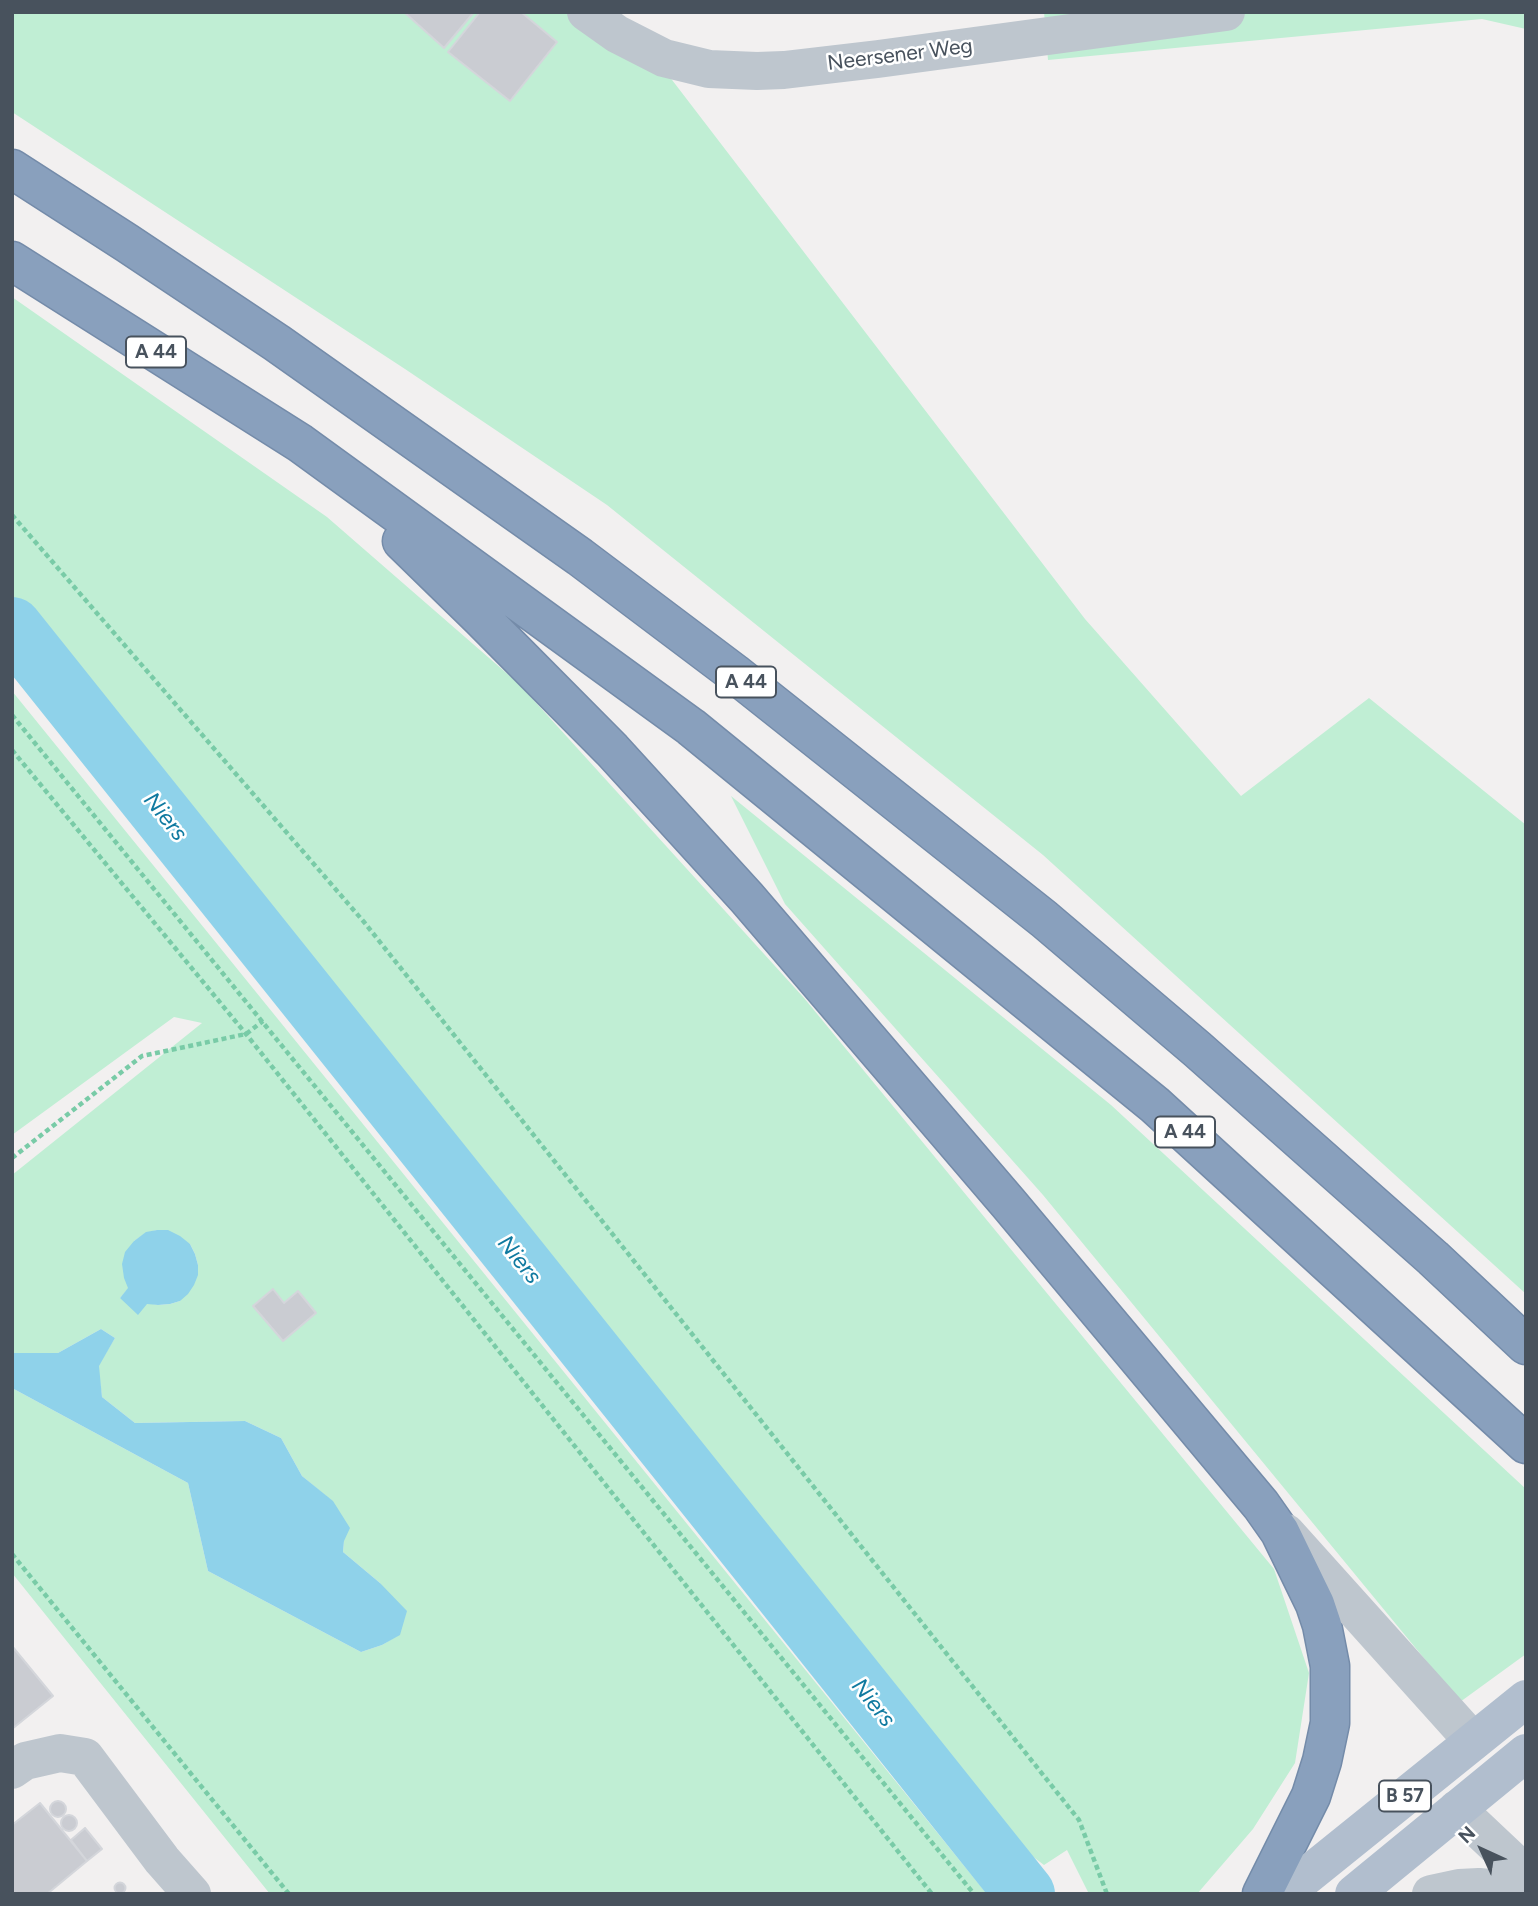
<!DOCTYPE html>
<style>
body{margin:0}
#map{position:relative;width:1538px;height:1906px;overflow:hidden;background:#f2f0f0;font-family:Figtree,sans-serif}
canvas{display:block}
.frame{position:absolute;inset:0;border:14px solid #48525d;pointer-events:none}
.north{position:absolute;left:1447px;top:1815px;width:70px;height:70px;-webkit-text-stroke:5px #fff;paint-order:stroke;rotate:315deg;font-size:19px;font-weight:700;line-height:28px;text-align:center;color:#48525d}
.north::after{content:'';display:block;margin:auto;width:24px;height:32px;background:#48525d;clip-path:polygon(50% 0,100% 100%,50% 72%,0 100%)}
</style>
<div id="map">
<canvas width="1538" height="1906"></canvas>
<div class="frame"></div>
<div class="north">N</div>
</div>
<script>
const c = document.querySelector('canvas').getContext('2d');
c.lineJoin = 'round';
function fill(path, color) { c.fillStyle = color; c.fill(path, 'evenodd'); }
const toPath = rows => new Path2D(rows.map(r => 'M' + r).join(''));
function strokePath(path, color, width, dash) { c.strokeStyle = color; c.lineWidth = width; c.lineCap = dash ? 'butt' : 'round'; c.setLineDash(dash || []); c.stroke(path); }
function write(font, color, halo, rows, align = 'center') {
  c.font = font + ' Figtree,sans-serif'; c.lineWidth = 5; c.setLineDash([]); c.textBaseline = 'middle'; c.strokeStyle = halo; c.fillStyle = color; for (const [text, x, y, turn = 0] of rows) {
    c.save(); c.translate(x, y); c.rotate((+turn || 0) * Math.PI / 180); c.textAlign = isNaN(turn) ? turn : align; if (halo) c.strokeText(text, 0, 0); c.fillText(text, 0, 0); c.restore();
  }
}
fill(toPath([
 [12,12,620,12,1085,619,1241,796,1369,698,1526,825,1526,1294,1043,855,607,505,405,369,12,112],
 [1044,12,1526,12,1526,29,1482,19,1048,60],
 [12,297,327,517,519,684,804,998,1274,1569,1309,1673,1295,1763,1253,1829,1197,1894,1089,1894,1067,1850,1044,1865,1004,1835,626,1356,12,605],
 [12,691,987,1894,270,1894,12,1573,12,1388,188,1483,208,1571,361,1652,382,1645,400,1634,380,1583,343,1552,344,1541,332,1501,302,1476,281,1438,245,1421,135,1423,102,1397,98,1366,115,1338,101,1329,58,1353,12,1353,12,1175,202,1023,174,1017,12,1135],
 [157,1230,190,1244,195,1254,198,1265,180,1301,170,1304,158,1305,120,1298,128,1289,134,1241,146,1233],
 [298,1291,316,1313,283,1341,254,1306,284,1303],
 [731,796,1111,1105,1526,1489,1526,1654,1460,1702,1043,1195,785,904]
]), '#c0eed4');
fill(toPath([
 [157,1230,168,1230,180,1236,190,1244,195,1254,198,1265,198,1275,194,1285,188,1294,180,1301,170,1304,158,1305,147,1304,138,1315,120,1298,128,1288,124,1278,122,1264,125,1252,134,1241,146,1232],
 [101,1329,115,1338,99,1366,102,1397,135,1423,245,1421,281,1438,302,1476,333,1501,350,1528,344,1541,343,1552,380,1583,407,1611,400,1635,382,1645,361,1652,208,1571,188,1483,12,1388,12,1353,58,1353]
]), '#8fd2ea');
strokePath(toPath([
 [12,627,1025,1894]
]), '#8fd2ea', 60);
const building = toPath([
 [404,12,474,12,444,48,404,12],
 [480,12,521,12,557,42,510,101,448,52,480,12],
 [273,1289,284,1303,298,1291,316,1313,283,1341,253,1306,273,1289],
 [12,1646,53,1696,12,1729,12,1646],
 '50 1809a8 8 0 1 1 16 0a8 8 0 1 1-16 0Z',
 [40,1803,87,1861,47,1894,12,1894,12,1825,40,1803],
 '61 1823a8 8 0 1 1 16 0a8 8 0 1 1-16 0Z',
 [85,1828,102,1849,87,1861,71,1840,85,1828],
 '114.5 1888a5.5 5.5 0 1 1 11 0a5.5 5.5 0 1 1-11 0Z'
]);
fill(building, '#caccd2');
strokePath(building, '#d4d6db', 2);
const highway = toPath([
 [12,169,127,243,277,343,580,557,734,673,1044,919,1197,1049,1433,1258,1526,1345],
 [12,261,300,443,691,727,1155,1105,1526,1444],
 [402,541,481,618,612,750,747,898,1009,1204,1261,1505,1280,1532,1315,1604,1322,1625,1330,1666,1330,1723,1322,1761,1311,1796,1262,1894]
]);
strokePath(highway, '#748ba9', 41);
strokePath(toPath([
 [12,515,364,922,1079,1820,1107,1894],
 [12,715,974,1894],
 [12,750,246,1034,932,1894],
 [12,1158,142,1056,246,1034,263,1021],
 [12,1554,289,1894]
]), '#79cba7', 4.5, [5, 3.5]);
strokePath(toPath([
 [586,12,617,34,664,58,709,69,757,71,784,70,878,59,1226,12],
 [1286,1533,1473,1741],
 [12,1770,25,1761,60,1753,85,1757,162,1860,192,1894],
 [1457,1809,1526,1874],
 [1431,1894,1459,1888,1479,1887,1526,1892]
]), '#bec6ce', 38);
strokePath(toPath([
 [1284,1894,1526,1699],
 [1354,1894,1526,1753]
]), '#b1bece', 38);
strokePath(highway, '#89a0bd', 38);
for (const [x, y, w] of [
 [156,352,60],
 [746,682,60],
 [1185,1132,60],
 [1405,1796,52]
]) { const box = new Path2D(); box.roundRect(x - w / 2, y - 15.5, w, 31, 5); c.fillStyle = '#fff'; c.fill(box); strokePath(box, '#48525d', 2); }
write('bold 19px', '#48525d', null, [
 ["A 44",156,352],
 ["A 44",746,682],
 ["A 44",1185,1132],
 ["B 57",1405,1796]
]);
write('21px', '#48525d', '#fff', [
 ["Neersener Weg",900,55,-7]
]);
write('italic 23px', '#107aa0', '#fff', [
 ["Niers",165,817,51],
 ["Niers",519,1260,51],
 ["Niers",873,1703,51]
]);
</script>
